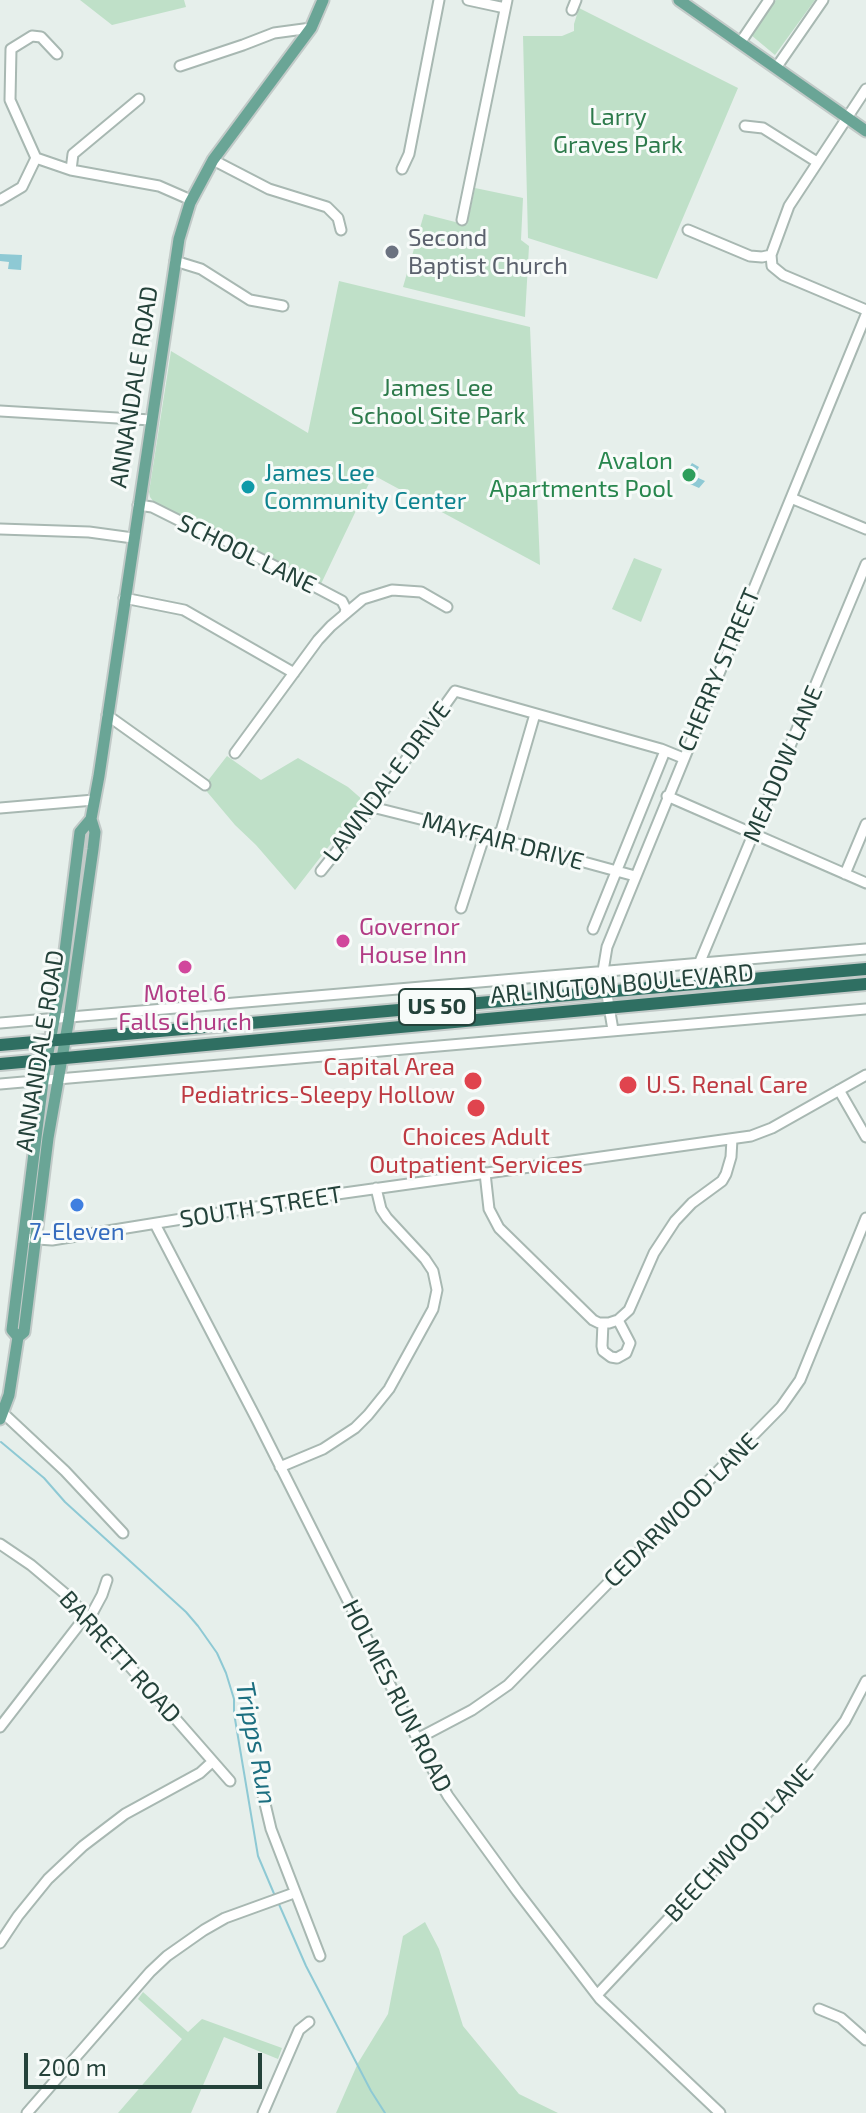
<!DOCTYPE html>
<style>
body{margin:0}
#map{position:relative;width:866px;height:2113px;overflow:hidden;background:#e6efeb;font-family:"Exo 2",sans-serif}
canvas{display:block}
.scale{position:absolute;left:24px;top:2053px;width:238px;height:36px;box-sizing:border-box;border:4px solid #24423a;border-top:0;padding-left:10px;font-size:24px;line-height:28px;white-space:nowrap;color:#24423a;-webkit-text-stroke:6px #f7fbf9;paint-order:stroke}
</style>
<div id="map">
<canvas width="866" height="2113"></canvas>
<div class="scale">200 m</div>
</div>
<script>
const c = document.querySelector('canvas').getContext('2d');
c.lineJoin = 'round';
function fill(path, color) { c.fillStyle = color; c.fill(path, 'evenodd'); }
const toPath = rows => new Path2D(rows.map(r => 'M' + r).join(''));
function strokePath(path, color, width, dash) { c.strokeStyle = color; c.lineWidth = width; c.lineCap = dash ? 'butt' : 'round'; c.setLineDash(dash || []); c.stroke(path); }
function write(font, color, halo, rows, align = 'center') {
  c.font = font + ' "Exo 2",sans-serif'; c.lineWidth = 6; c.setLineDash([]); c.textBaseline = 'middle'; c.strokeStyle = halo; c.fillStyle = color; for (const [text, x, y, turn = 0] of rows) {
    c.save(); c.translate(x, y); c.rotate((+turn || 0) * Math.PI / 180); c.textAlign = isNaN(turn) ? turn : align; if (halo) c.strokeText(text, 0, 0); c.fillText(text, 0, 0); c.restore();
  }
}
fill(toPath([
 [80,0,184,0,186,7,112,25],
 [776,0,815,0,775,55,751,35],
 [579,8,738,88,657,279,528,238,523,36,562,36,574,31,574,24],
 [475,188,523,198,521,240,529,246,525,317,403,287,424,214,467,225],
 [339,281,530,327,540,565,373,475,320,586,212,528,200,526,153,501,150,497,149,492,171,351,308,433],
 [634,558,662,569,641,622,612,609],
 [227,756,261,780,298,758,348,787,364,801,295,890,256,845,235,825,203,787],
 [425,1922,439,1949,463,2026,519,2094,558,2113,336,2113,358,2063,388,2014,403,1936],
 [143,1992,188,2032,202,2019,282,2048,278,2059,224,2037,191,2113,118,2113,182,2039,138,1999]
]), '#bfe0c8');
fill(toPath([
 [0,254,22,255,21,270,8,269,9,262,0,261],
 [692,463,699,467,694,476,705,481,699,488,690,484,691,481,683,478]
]), '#8ec9d4');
strokePath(toPath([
 [1,1442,44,1478,65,1502,186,1612,198,1626,217,1653,226,1673,234,1699,234,1713,258,1856,275,1896],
 [278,1902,306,1966,371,2091,385,2113]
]), '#8ec9d4', 2);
const minor = toPath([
 [468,0,505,8],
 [572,10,576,0],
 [740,43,769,0],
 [180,66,243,45,274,33,311,28],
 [776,68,823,0],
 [866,89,789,206,771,255,772,266,783,275,866,310],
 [745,126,763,128,817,162],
 [36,158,10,100,11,49,32,36,41,37,57,54],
 [36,158,71,170,159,186,191,200],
 [213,160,269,189,327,207,338,218,341,230],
 [402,169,409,154,439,0],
 [71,170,73,154,139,99],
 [0,200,22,187,36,158],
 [462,220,507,0],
 [688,230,750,256,762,257,771,255],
 [175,261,201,269,250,300,283,306],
 [0,411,151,420],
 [791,498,866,529],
 [138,505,152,507,196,529,212,534,306,582,342,601,346,609,345,613],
 [0,529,89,532,133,538],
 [124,598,184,610,294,673],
 [107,715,205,785],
 [235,753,318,640,331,626,363,599,392,590,421,592,447,607],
 [667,796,866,883],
 [372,807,492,837,635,876],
 [0,808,94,800],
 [321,871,372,807,455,691,661,749,683,758],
 [845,874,866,824],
 [461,908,482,843,501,831,535,714],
 [593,929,665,751],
 [699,964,866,564],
 [0,1023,866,949],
 [613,1030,603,971,607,947,866,315],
 [0,1084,866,1009],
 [839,1090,866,1137],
 [485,1173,489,1209,499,1228,593,1320,599,1323,609,1323,618,1320,629,1310,654,1253,675,1221,692,1203,722,1181,726,1174,731,1157,732,1139],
 [155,1224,257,1420,433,1770,448,1796,517,1891,600,1999,720,2113],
 [23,1238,52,1240,330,1195,751,1136,772,1128,866,1075],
 [603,1323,602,1346,603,1351,611,1357,617,1358,626,1353,630,1343,618,1320],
 [3,1413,65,1471,123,1533],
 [280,1467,323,1449,355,1428,368,1415,389,1389,433,1309,437,1290,433,1271,425,1259,387,1218,381,1209,376,1188],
 [0,1544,31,1565,69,1597,230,1781],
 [88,1621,102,1595,107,1580],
 [0,1727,85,1617],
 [417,1739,472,1710,508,1685,781,1407,800,1380,866,1218],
 [262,1791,271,1829,320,1956],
 [0,1943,18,1916,48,1879,83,1846,125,1814,200,1773,212,1762],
 [597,1995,803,1775,845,1721,866,1681],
 [819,2009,841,2018,866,2040],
 [27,2113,150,1972,167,1956,204,1930,225,1918,294,1893],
 [263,2113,299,2030,309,2022]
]);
const major = toPath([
 [679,0,866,131],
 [18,1337,12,1330,43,1081,62,975,80,832,91,819,99,776,179,239,190,203,213,160,311,28,323,0],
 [0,1419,9,1395,18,1337,24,1332,48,1138,69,1018,93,849,95,832,91,819]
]);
const highway = toPath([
 [0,1045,866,969],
 [0,1064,866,984]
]);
strokePath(minor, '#a8b8b2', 13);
strokePath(major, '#c2cac8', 15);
strokePath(highway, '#c2cac8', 16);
strokePath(minor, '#fff', 9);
strokePath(major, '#6aa596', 11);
strokePath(highway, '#2f6f62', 12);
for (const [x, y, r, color] of [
 [392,252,8,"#6b7280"],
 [689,475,8,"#2e9e5b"],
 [248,487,8,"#0f9aa8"],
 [343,941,8,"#d1479c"],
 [185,967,8,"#d1479c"],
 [473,1081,10,"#e0444e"],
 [628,1085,10,"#e0444e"],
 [476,1108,10,"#e0444e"],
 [77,1205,8,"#3f7fe0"]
]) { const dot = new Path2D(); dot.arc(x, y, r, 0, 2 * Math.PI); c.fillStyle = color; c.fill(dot); strokePath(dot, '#f7fbf9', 3); }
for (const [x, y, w] of [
 [437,1007,76]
]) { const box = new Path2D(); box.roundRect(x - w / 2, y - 18, w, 36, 6); c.fillStyle = '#f7fbf9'; c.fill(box); strokePath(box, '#24423a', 2); }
write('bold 22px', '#24423a', null, [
 ["US 50",437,1007]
]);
write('24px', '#2d7a4b', '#f7fbf9', [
 ["Larry",618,117],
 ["Graves Park",618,145],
 ["James Lee",438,388],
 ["School Site Park",438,416]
]);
write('24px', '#5b616d', '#f7fbf9', [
 ["Second",408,238],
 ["Baptist Church",408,266]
], 'left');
write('24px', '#24423a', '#f7fbf9', [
 ["ANNANDALE ROAD",134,387,-81],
 ["SCHOOL LANE",247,554,26],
 ["CHERRY STREET",719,670,-67],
 ["MEADOW LANE",783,764,-67],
 ["LAWNDALE DRIVE",387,782,-53],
 ["MAYFAIR DRIVE",503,841,15],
 ["ARLINGTON BOULEVARD",622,984,-5],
 ["ANNANDALE ROAD",40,1051,-81],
 ["SOUTH STREET",261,1207,-9],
 ["CEDARWOOD LANE",681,1510,-45],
 ["BARRETT ROAD",120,1657,48],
 ["HOLMES RUN ROAD",397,1696,63],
 ["BEECHWOOD LANE",739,1843,-47]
]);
write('24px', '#27864d', '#f7fbf9', [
 ["Avalon",673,461],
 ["Apartments Pool",673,489]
], 'right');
write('24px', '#0d838f', '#f7fbf9', [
 ["James Lee",264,473],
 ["Community Center",264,501]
], 'left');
write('24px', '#b23c85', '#f7fbf9', [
 ["Governor",359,927],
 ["House Inn",359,955],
 ["Motel 6",185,994,"center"],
 ["Falls Church",185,1022,"center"]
], 'left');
write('24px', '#be3a42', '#f7fbf9', [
 ["Capital Area",455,1067],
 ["Pediatrics-Sleepy Hollow",455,1095],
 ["U.S. Renal Care",646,1085,"left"],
 ["Choices Adult",476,1137,"center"],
 ["Outpatient Services",476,1165,"center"]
], 'right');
write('24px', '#366cbe', '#f7fbf9', [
 ["7-Eleven",77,1232]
]);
write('italic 26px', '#1c6f80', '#f7fbf9', [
 ["Tripps Run",256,1743,79]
]);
</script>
